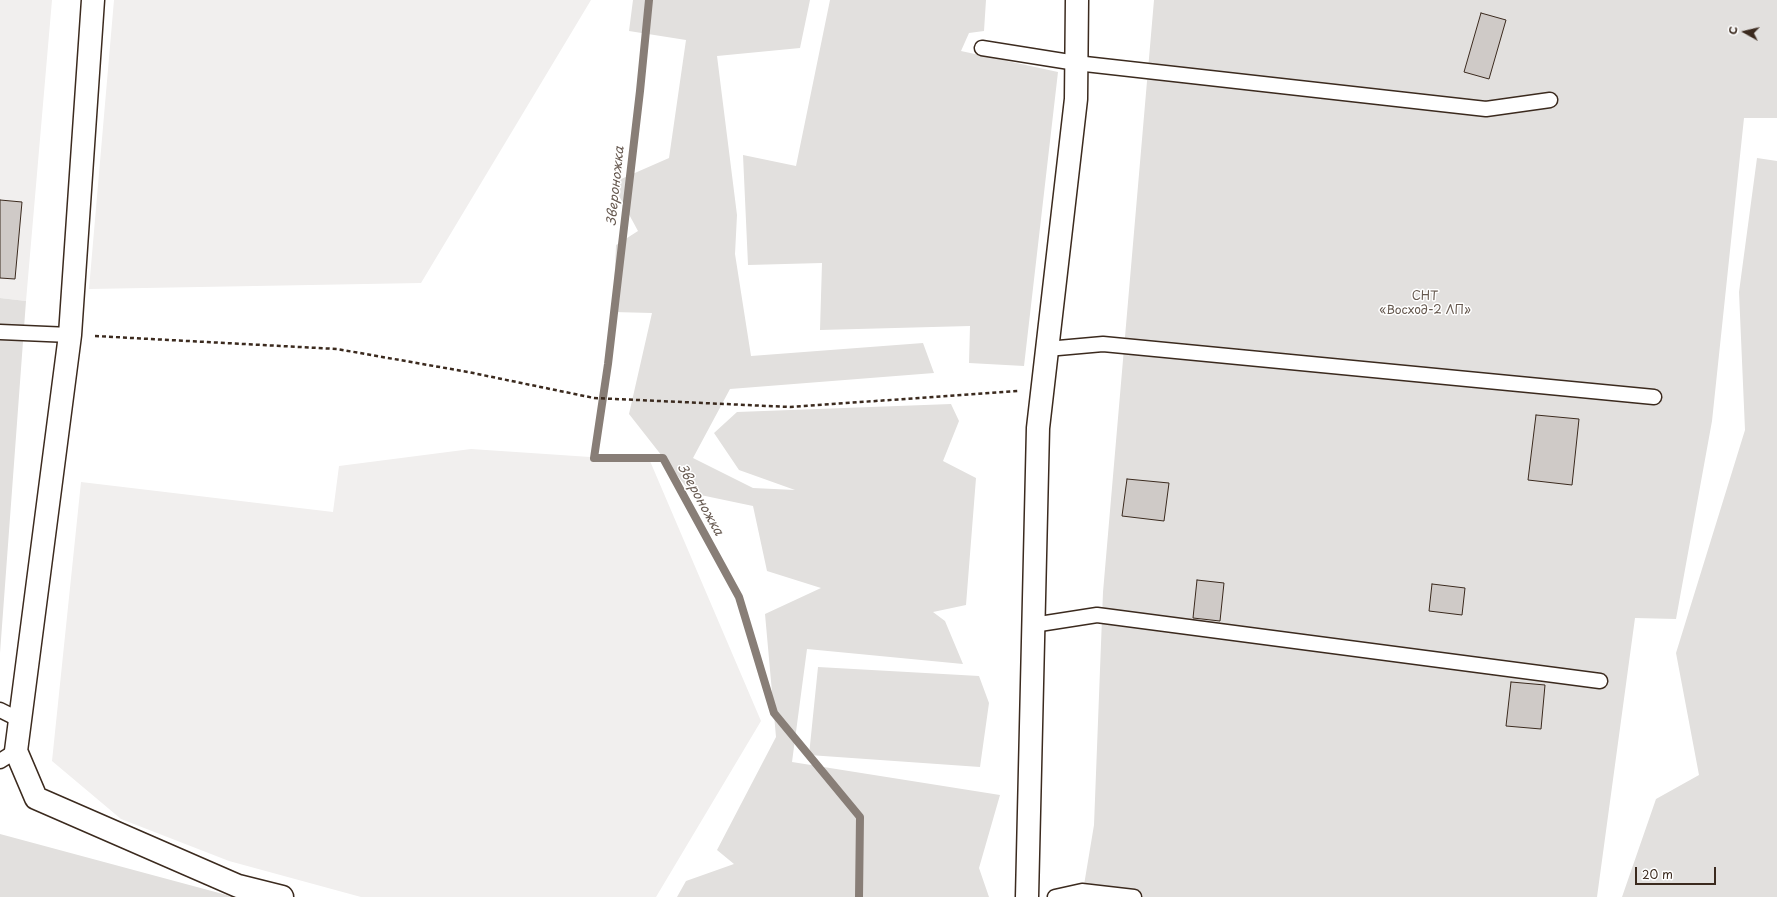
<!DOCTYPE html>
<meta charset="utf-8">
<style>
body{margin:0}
#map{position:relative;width:1777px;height:897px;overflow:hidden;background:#fff;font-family:"Playpen Sans",sans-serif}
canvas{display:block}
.north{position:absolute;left:1725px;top:12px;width:40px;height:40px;-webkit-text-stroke:3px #fff;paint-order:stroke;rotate:278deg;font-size:11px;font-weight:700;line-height:16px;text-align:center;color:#3b2a1e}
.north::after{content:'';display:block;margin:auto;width:14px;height:18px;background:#3b2a1e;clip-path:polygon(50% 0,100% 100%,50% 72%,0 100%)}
.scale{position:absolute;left:1635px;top:867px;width:81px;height:18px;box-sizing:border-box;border:2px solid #3b2a1e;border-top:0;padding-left:5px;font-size:12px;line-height:14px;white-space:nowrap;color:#3b2a1e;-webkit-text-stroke:3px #fff;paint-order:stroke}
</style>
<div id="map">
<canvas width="1777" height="897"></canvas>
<div class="north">С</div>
<div class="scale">20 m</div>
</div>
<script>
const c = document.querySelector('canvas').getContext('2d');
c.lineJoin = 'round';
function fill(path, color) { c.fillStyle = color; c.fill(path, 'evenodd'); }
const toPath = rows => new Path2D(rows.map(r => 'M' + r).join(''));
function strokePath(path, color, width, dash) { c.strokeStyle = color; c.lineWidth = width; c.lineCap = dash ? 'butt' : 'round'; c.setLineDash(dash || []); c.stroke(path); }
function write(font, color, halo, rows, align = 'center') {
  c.font = font + ' "Playpen Sans",sans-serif'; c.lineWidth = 3; c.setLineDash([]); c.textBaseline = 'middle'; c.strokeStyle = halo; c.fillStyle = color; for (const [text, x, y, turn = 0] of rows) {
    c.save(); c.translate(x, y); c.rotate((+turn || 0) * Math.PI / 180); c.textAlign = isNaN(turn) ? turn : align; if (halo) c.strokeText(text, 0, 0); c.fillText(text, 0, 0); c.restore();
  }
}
fill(toPath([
 [0,0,52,0,26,301,0,298],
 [114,0,591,0,421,283,89,289],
 [471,449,650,461,761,721,656,897,361,897,229,861,121,819,52,761,81,482,333,512,339,466]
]), '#f1efee');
fill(toPath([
 [633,0,810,0,800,48,717,56,737,215,735,254,751,356,923,343,934,373,730,389,693,458,753,488,795,490,739,470,714,433,737,412,951,404,959,421,943,461,976,478,966,605,933,612,945,621,963,664,807,649,792,762,1000,795,979,868,989,897,677,897,686,881,734,864,717,850,776,737,765,614,821,588,767,571,753,506,691,493,629,414,652,313,613,312,616,245,638,231,612,183,669,158,686,40,629,31],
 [830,0,986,0,984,31,969,33,961,51,1058,72,1024,366,969,363,970,326,820,330,822,263,748,265,743,155,796,166],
 [1154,0,1777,0,1777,118,1744,118,1712,421,1676,619,1635,618,1597,897,1082,897,1094,825,1103,592],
 [1757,158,1777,161,1777,897,1622,897,1656,799,1699,775,1676,653,1745,430,1739,292],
 [0,298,26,301,0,653],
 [818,667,979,676,989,703,980,767,809,755],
 [0,834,234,897,0,897]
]), '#e2e0de');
strokePath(toPath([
 [649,0,640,91,608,364,594,458,663,458,739,597,774,713,860,817,859,897]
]), '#887e77', 8);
const building = toPath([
 [1481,13,1506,20,1489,79,1464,72,1481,13],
 [0,200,22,202,15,279,0,278,0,200],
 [1536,415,1579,419,1572,485,1528,480,1536,415],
 [1127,479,1169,483,1164,521,1122,516,1127,479],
 [1197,580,1224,583,1220,621,1193,618,1197,580],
 [1432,584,1465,588,1462,615,1429,611,1432,584],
 [1511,682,1545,685,1541,729,1506,726,1511,682]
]);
fill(building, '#cfcac7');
strokePath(building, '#3b2a1e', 1);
const service = toPath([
 [982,48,1076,63,1486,109,1550,100],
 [0,332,70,335],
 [1047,349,1103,344,1654,397],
 [1033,625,1097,615,1600,681],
 [0,710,20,720],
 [0,761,16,751],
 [1055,897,1082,891,1134,897]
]);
const minor = toPath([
 [93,0,70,335,16,751,36,798,238,886,282,897],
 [1027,897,1038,428,1076,99,1077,0]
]);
strokePath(service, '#3b2a1e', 17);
strokePath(minor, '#3b2a1e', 25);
strokePath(toPath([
 [95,336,337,349,468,372,594,398,790,407,1018,391]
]), '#3b2a1e', 2.5, [4, 3]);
strokePath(service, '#fff', 14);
strokePath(minor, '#fff', 22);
write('12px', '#65584e', '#fff', [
 ["СНТ",1425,297],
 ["«Восход-2 ЛП»",1425,311]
]);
write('italic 13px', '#685b52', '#fff', [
 ["Звероножка",616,186,-84],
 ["Звероножка",700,500,61]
]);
</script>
